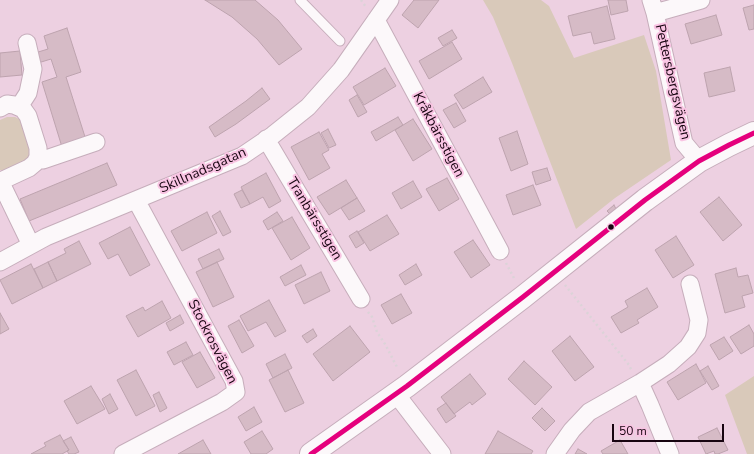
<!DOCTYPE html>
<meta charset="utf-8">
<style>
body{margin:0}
#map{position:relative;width:754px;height:454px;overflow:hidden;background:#edd0e1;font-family:"Nunito Sans",sans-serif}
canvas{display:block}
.scale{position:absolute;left:612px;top:424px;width:112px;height:18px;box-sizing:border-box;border:2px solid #170410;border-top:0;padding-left:5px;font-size:12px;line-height:14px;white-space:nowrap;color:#170410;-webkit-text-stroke:3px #f9c4e3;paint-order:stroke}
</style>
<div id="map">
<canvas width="754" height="454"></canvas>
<div class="scale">50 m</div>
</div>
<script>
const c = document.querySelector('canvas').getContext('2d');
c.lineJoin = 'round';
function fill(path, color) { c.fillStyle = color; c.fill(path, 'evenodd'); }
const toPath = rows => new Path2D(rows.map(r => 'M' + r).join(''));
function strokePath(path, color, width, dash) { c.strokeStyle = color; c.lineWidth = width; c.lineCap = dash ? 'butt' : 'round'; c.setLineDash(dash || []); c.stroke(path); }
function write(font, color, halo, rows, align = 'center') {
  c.font = font + ' "Nunito Sans",sans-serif'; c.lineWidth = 4; c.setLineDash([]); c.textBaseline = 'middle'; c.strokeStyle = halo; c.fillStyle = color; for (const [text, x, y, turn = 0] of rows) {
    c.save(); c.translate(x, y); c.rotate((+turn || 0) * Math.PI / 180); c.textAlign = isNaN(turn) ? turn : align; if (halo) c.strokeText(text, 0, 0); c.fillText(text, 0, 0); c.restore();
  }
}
fill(toPath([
 [483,0,541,0,549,6,574,58,644,35,656,71,671,160,615,198,576,229,512,63,493,17],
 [7,117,15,117,21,120,30,145,31,157,5,171,0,170,0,120],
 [754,376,754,454,747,454,725,395]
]), '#d9c9ba');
const building = toPath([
 [205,0,255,0,278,20,302,49,279,65,257,39,232,17,205,0],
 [414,0,439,0,418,28,402,15,414,0],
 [608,0,626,0,628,11,611,15,608,0],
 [754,5,754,29,749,30,743,8,754,5],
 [607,6,615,39,594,44,591,32,573,36,568,16,607,6],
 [716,15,722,35,691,44,685,24,716,15],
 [67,28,81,72,66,77,86,140,62,147,42,82,57,77,51,59,38,63,35,53,48,49,44,36,67,28],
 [452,30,457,38,443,46,438,38,452,30],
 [452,42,462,59,429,79,419,61,452,42],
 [20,51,22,75,0,77,0,53,20,51],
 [730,67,735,91,709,97,704,73,730,67],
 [385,68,396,86,364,105,353,87,385,68],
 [483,77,492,92,463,109,454,95,483,77],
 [262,88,270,99,236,124,215,137,209,127,246,101,262,88],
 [357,95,367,112,358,117,349,100,357,95],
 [456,103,466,121,454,128,443,110,456,103],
 [398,117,403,125,376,141,371,132,398,117],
 [413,119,432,149,413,161,395,130,413,119],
 [328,129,336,145,329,148,321,133,328,129],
 [517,131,528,164,511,171,499,138,517,131],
 [319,132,329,150,322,154,330,168,309,180,291,147,319,132],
 [107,163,117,185,29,221,20,199,107,163],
 [547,168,551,180,536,185,532,172,547,168],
 [266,173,281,201,269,208,263,197,250,204,241,187,266,173],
 [447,178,459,199,439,211,426,189,447,178],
 [346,180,357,198,329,215,317,197,346,180],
 [413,181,422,197,401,209,392,193,413,181],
 [533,185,541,205,513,215,506,195,533,185],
 [242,190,250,204,241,208,234,194,242,190],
 [719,197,742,225,723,241,700,212,719,197],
 [357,198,365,211,349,220,341,208,357,198],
 [614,205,616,209,610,214,607,211,614,205],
 [220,211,231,232,223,236,212,216,220,211],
 [207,212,217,233,182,251,171,231,207,212],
 [277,212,283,221,268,230,263,221,277,212],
 [387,215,399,234,370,251,358,232,387,215],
 [292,217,310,248,291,260,272,228,292,217],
 [130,227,150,265,130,276,118,254,108,259,99,243,130,227],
 [357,231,364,243,356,248,349,236,357,231],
 [676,236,694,265,673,278,655,250,676,236],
 [473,240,490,265,471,278,454,252,473,240],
 [79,241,91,264,57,281,48,262,66,253,64,249,79,241],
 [219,249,224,259,203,269,198,259,219,249],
 [48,262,57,281,43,288,34,269,48,262],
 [217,262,234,297,213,307,196,272,217,262],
 [31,264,43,288,12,304,0,280,31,264],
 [416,264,422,275,405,285,399,275,416,264],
 [301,265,306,275,285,286,280,277,301,265],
 [736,268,738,277,748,275,753,293,742,296,745,307,725,313,715,274,736,268],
 [321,272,330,291,304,304,295,285,321,272],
 [647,288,658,307,637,320,639,323,621,333,611,317,628,307,625,301,647,288],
 [401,294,412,313,392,324,381,305,401,294],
 [269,300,286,331,275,337,266,322,248,331,240,316,269,300],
 [162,301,171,318,138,337,126,316,143,307,145,311,162,301],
 [0,313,9,329,0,334,0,313],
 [180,315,184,323,170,331,166,323,180,315],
 [239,320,254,346,242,353,228,326,239,320],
 [749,325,754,334,754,346,741,354,730,337,749,325],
 [350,326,370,352,333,381,313,354,350,326],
 [313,329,317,336,307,343,302,336,313,329],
 [570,336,594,367,575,381,552,351,570,336],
 [724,337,733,351,719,360,710,345,724,337],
 [186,342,193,355,174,365,167,352,186,342],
 [200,352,215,378,197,388,182,362,200,352],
 [285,354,292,368,273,378,266,364,285,354],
 [524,361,552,387,535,405,508,379,524,361],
 [696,364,706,383,678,400,667,382,696,364],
 [708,366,719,386,712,390,700,371,708,366],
 [136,370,155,406,136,416,117,380,136,370],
 [288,370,304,403,285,412,269,380,288,370],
 [470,374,486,394,472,405,470,402,454,414,441,397,470,374],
 [91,386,105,409,77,424,64,401,91,386],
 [159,392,167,408,160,412,153,395,159,392],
 [110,394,118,409,109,414,102,399,110,394],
 [446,403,456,416,446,423,437,409,446,403],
 [254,407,262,422,246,431,238,417,254,407],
 [542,408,555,421,545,431,532,418,542,408],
 [717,428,728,450,718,454,715,454,714,451,706,454,698,437,717,428],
 [262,431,273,449,266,454,251,454,244,442,262,431],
 [498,431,533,451,531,454,485,454,498,431],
 [60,435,69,450,62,454,31,454,46,446,44,443,60,435],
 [71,437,79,452,74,454,69,454,67,451,69,450,63,441,71,437],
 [203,440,211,454,178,454,203,440],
 [620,440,628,454,603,454,601,451,620,440],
 [578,449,587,454,575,454,578,449]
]);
fill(building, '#d6bbc6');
strokePath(building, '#bda3ae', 1);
const lane = toPath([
 [300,0,340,41]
]);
const street = toPath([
 [651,0,655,13,684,143,699,161],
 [655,13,701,0],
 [376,20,500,251],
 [19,107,28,93,33,69,27,43],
 [0,108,7,104,14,105,23,109,28,116,38,148,38,157,35,163,29,168,1,181],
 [266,139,361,299],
 [37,159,43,160,96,142],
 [0,181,31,245],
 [0,262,46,237,242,156,273,135,308,107,341,70,390,0],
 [640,383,650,405,670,454],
 [396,394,442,454],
 [123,454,222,402,236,392,234,381,136,200],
 [555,454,572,430,589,412,640,383,669,364,688,347,697,333,699,320,690,284]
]);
const secondary = toPath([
 [311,454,407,386,523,297,645,200,699,161,729,145,754,133]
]);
strokePath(lane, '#c6adbb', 11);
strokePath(street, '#c6adbb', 19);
strokePath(secondary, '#c6adbb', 24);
strokePath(toPath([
 [361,0,366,7],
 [506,263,515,280],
 [565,285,629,365,632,371],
 [368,312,372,317,377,332,385,344,398,369]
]), '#dcd3d8', 2.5, [2, 3]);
strokePath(lane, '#fcf8fa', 9);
strokePath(street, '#fcf8fa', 17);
strokePath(secondary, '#fcf8fa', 22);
strokePath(toPath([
 [311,454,407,386,523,297,645,200,699,161,729,145,754,133]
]), '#e5007d', 5);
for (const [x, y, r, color] of [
 [611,227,3.5,"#170410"]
]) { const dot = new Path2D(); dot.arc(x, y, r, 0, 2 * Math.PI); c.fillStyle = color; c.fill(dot); strokePath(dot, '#f9c4e3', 1.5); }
write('14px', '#170410', '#f9c4e3', [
 ["Pettersbergsvägen",672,82,77],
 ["Kråkbärsstigen",438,135,62],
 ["Skillnadsgatan",203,171,-24],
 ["Tranbärsstigen",314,219,59],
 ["Stockrosvägen",212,342,63]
]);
</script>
